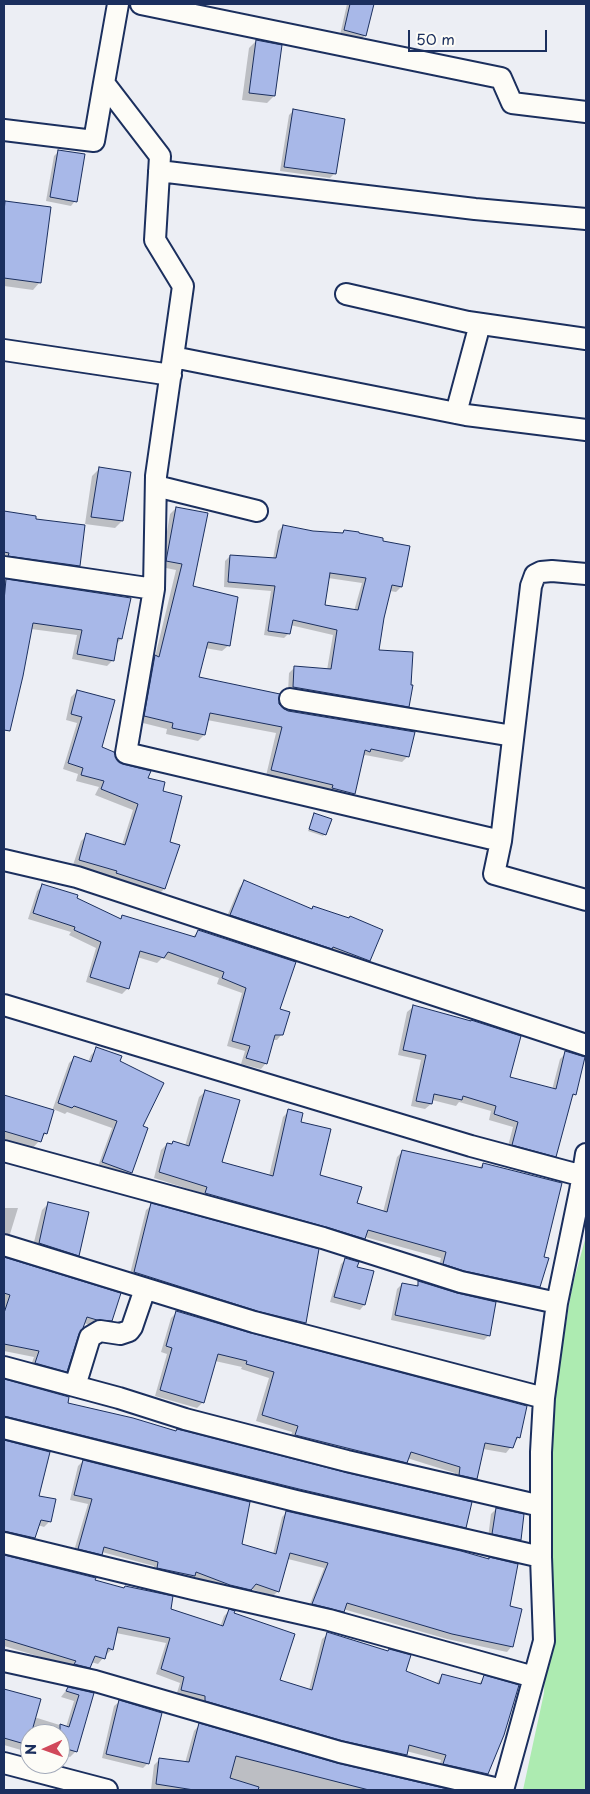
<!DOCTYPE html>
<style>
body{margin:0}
#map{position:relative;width:590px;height:1794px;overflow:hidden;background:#eceef4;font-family:"Playpen Sans",sans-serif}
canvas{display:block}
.frame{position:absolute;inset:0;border:5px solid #1b2f5e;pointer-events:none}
.north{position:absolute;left:20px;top:1724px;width:50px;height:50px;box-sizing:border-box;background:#fdfcf7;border:1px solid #a3aaba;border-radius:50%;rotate:268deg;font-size:14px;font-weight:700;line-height:20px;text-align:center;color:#1b2f5e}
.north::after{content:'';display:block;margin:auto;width:18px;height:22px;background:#d1495b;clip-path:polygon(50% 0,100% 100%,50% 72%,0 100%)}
.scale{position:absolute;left:408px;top:30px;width:139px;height:22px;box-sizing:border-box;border:2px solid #1b2f5e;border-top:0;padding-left:6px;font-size:15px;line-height:18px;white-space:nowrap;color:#1b2f5e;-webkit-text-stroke:4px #fdfcf7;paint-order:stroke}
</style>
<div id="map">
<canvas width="590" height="1794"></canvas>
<div class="frame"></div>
<div class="north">N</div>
<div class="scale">50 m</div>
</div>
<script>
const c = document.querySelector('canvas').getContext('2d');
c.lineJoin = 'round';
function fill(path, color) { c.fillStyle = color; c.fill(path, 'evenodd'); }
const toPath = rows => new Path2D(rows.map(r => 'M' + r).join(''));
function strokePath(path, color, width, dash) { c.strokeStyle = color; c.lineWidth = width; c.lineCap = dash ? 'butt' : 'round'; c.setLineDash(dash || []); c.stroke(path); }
fill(toPath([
 [586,1236,586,1790,523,1790,544,1693,552,1411,572,1287]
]), '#adebb1');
fill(toPath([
 [347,4,373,4,365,35,361,40,340,35],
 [256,41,274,96,267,103,242,100,249,48],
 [294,110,335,173,330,178,280,171,289,115],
 [59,151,75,201,71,206,46,201,54,156],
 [4,202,50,208,40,282,33,290,4,286],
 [99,469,129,473,122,521,115,528,85,524,92,476],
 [176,508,191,587,229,645,222,651,205,648,198,678,278,704,282,709,408,756,402,762,365,755,363,757,354,793,348,799,266,776,276,733,207,720,204,735,198,741,166,734,167,729,139,722,149,663,155,657,176,570,161,567,170,514],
 [4,512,35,517,34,520,79,566,73,571,4,561],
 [283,526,313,532,341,534,344,531,401,587,396,592,390,591,377,651,408,706,403,711,288,692,289,673,294,668,327,670,333,635,290,625,289,633,284,638,264,635,271,591,224,587,225,561,230,556,273,559,278,531],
 [328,578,362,583,354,611,323,606],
 [4,580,129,599,121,639,116,644,113,660,107,666,72,659,77,635,31,629,7,720,4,719],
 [77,691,101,748,117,762,146,779,161,792,169,843,164,889,158,895,111,879,111,877,73,865,81,841,87,835,122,845,133,810,95,795,99,787,76,781,78,774,63,769,77,723,66,720,71,697],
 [314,814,325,834,323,836,308,831],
 [244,882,311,910,313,907,369,961,363,966,225,921,239,888],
 [43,885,120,919,123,917,193,937,198,931,278,1010,282,1034,277,1040,273,1040,266,1063,261,1069,241,1064,245,1051,227,1046,242,993,217,984,219,978,162,958,157,963,137,957,128,988,122,994,86,982,96,948,69,935,71,932,28,919,37,891],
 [413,1007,509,1078,552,1090,560,1059,566,1053,575,1094,570,1099,555,1156,550,1162,507,1150,513,1127,489,1120,491,1111,459,1102,456,1106,432,1100,431,1104,425,1109,411,1106,421,1060,398,1055,407,1012],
 [97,1049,118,1062,141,1126,146,1128,130,1172,124,1179,97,1169,112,1128,67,1112,65,1114,53,1109,46,1133,32,1149,4,1140,4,1096,52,1111,69,1063,75,1057,88,1062,91,1055],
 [206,1091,220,1163,269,1176,283,1117,289,1111,300,1123,318,1176,356,1204,383,1212,397,1157,403,1151,479,1168,483,1164,543,1257,539,1287,533,1293,438,1270,441,1258,365,1237,358,1244,200,1199,201,1193,154,1178,161,1150,167,1144,185,1146,199,1097],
 [49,1203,78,1255,71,1262,32,1250,42,1210],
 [152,1205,318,1250,305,1323,300,1328,129,1278,146,1210],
 [4,1208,18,1208,10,1234,5,1240],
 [4,1259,119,1294,111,1320,105,1326,91,1325,83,1323,78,1333,66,1371,60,1376,30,1368,34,1357,4,1351],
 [346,1259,355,1268,364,1305,360,1310,330,1302,341,1264],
 [419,1282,489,1335,484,1340,391,1320,397,1289,402,1284,415,1287],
 [177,1312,519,1437,506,1453,483,1449,476,1478,470,1484,454,1480,455,1473,407,1458,406,1462,400,1468,290,1441,292,1432,256,1421,269,1378,241,1369,242,1367,215,1361,203,1402,197,1408,155,1396,167,1354,161,1352,171,1318],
 [4,1381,68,1398,66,1404,465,1527,459,1533,4,1422],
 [4,1441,49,1453,37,1497,50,1521,44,1527,38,1525,34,1538,29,1543,4,1537],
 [83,1461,241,1545,273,1554,282,1517,287,1512,508,1607,512,1646,507,1652,447,1639,343,1609,337,1616,308,1609,324,1568,288,1559,278,1591,273,1596,251,1589,245,1595,224,1590,191,1577,188,1580,153,1573,154,1566,102,1552,96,1559,73,1554,88,1504,70,1500,78,1466],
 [496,1509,520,1540,515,1544,488,1538,491,1514],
 [4,1556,94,1581,169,1610,220,1627,224,1616,229,1611,278,1681,309,1690,322,1639,328,1634,405,1672,436,1684,442,1675,478,1685,484,1677,487,1774,481,1779,438,1769,441,1760,406,1751,405,1755,400,1760,176,1696,180,1683,156,1674,166,1643,116,1633,112,1649,106,1655,105,1654,103,1658,98,1664,91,1662,89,1667,84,1673,71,1666,4,1646],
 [68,1688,93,1694,76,1751,70,1757,60,1754,60,1734,30,1734,30,1745,27,1744,21,1750,4,1745,4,1692,6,1691,34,1717,66,1727,74,1701,61,1697],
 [119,1702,148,1763,143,1768,102,1758,114,1706],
 [199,1725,336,1765,446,1790,151,1790,154,1765,160,1759,185,1763,194,1731]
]), '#0003');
const building = toPath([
 [350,4,374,4,366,36,344,30,350,4],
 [256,40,282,45,275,96,249,93,256,40],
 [293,109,345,119,336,174,284,167,293,109],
 [58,150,85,154,77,202,50,197,58,150],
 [5,201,51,207,41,283,4,278,4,212,5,201],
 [99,467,131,472,123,521,91,517,99,467],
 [176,507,208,513,193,586,238,597,230,646,208,642,199,677,280,694,279,704,283,708,288,711,415,732,409,757,371,749,370,752,365,750,355,794,332,788,333,785,271,770,282,727,210,713,205,735,172,728,173,723,144,716,155,655,159,657,182,564,166,561,176,507],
 [4,511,36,516,36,519,85,525,80,566,8,556,9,553,4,552,4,511],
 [283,525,313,531,343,533,344,530,359,532,359,533,383,538,383,541,410,546,402,587,392,585,384,618,379,650,413,652,411,685,413,685,409,707,293,687,294,666,331,669,337,630,293,620,290,634,268,631,275,586,228,582,230,555,276,558,283,525],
 [330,573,366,578,358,610,325,605,330,573],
 [6,579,131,598,122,639,118,638,114,661,77,654,82,630,33,623,23,676,10,731,4,730,4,601,6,579],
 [77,690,115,700,102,747,114,752,118,761,123,764,151,771,148,778,165,782,163,791,182,796,170,842,180,845,165,889,116,873,117,871,79,860,86,833,125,845,138,804,101,789,104,781,81,775,83,768,68,763,82,717,71,714,77,690],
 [314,813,332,819,326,835,309,829,314,813],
 [244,880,312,909,313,906,349,918,350,916,383,930,370,961,333,947,332,949,230,915,244,880],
 [42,884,78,895,77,898,121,919,122,915,195,937,198,930,296,962,280,1009,290,1012,283,1035,275,1035,267,1064,246,1058,250,1046,232,1041,246,988,222,978,224,972,168,952,164,958,140,951,129,989,90,977,101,942,74,930,75,927,33,913,42,884],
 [413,1005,471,1021,471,1020,521,1036,510,1077,556,1089,565,1051,585,1057,576,1095,573,1094,556,1157,512,1145,518,1122,494,1114,496,1106,463,1096,462,1100,434,1094,432,1104,416,1101,426,1055,403,1050,413,1005],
 [96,1047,122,1056,120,1061,164,1083,143,1126,148,1128,132,1173,102,1162,117,1121,74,1106,72,1108,58,1103,74,1056,91,1062,96,1047],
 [205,1090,240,1100,222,1162,273,1176,288,1109,303,1113,301,1122,331,1129,320,1175,362,1187,357,1203,387,1212,402,1150,482,1168,483,1163,562,1183,544,1257,549,1258,540,1287,464,1271,443,1264,446,1252,368,1230,365,1239,326,1227,205,1193,207,1187,159,1172,167,1143,172,1144,173,1141,189,1146,205,1090],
 [4,1095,54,1110,47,1134,44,1133,41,1142,4,1131,4,1095],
 [48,1202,89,1212,79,1256,39,1243,48,1202],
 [151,1203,319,1249,306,1323,257,1311,134,1272,151,1203],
 [4,1257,121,1293,112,1321,97,1320,87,1317,83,1328,79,1334,67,1372,35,1363,39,1351,4,1344,4,1313,10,1295,4,1293,4,1257],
 [345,1258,359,1262,357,1267,374,1271,365,1305,334,1297,345,1258],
 [418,1281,457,1293,496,1302,490,1336,395,1315,402,1283,418,1286,418,1281],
 [176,1311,251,1333,527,1406,520,1438,517,1437,513,1448,485,1443,477,1479,459,1475,460,1467,411,1452,407,1463,295,1435,298,1426,262,1415,274,1372,246,1364,247,1361,218,1354,204,1403,160,1390,172,1348,166,1346,176,1311],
 [4,1379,69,1397,68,1403,133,1418,176,1431,177,1429,344,1472,472,1502,466,1528,299,1489,4,1416,4,1379],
 [4,1440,50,1452,39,1496,56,1499,51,1522,41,1520,35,1538,4,1531,4,1440],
 [83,1460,250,1502,242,1544,276,1554,286,1511,461,1551,489,1559,489,1557,518,1564,510,1606,522,1609,513,1647,452,1634,347,1603,344,1612,312,1604,328,1563,290,1553,279,1592,256,1584,251,1590,230,1585,196,1572,195,1576,157,1568,158,1562,104,1547,102,1555,78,1549,92,1499,74,1495,83,1460],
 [496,1508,524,1514,521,1540,492,1534,496,1508],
 [4,1555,96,1578,95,1580,124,1588,125,1586,173,1596,171,1609,223,1626,229,1609,235,1611,234,1613,295,1634,280,1680,312,1690,327,1632,388,1651,389,1649,411,1655,406,1671,439,1684,442,1674,481,1684,484,1675,519,1685,504,1735,488,1774,443,1764,446,1755,409,1745,407,1755,343,1741,205,1701,205,1696,181,1690,184,1677,161,1669,170,1638,118,1627,113,1650,108,1648,105,1659,95,1656,90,1668,74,1664,76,1661,4,1639,4,1555],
 [68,1687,94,1693,77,1752,60,1747,60,1724,69,1727,79,1695,66,1691,68,1687],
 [4,1689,41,1699,28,1745,4,1738,4,1689],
 [119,1700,162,1713,149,1764,106,1754,119,1700],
 [199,1723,337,1763,452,1790,369,1790,236,1756,230,1778,259,1787,258,1790,194,1790,156,1784,159,1758,189,1762,199,1723]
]);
fill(building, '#a8b8e8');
strokePath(building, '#1b2f5e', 1);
const street = toPath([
 [118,4,104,83,160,156,155,240,183,286,173,357,466,415,586,430],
 [141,4,501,78,512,103,586,112],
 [4,130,94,141,104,83],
 [159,171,475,209,586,219],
 [346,294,468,322,586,339],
 [4,350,171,375],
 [173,357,156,476,154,589,126,753,501,841,531,586,535,575,541,572,552,571,586,574],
 [456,413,480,324],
 [156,486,257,511],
 [4,567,154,589],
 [290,699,513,736],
 [501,841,494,874,586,900],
 [4,860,77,877,586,1045],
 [4,1005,471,1146,583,1176],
 [4,1151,323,1238,461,1282,557,1303],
 [4,1245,254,1322,544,1398],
 [4,1367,119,1398,185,1419,347,1461,541,1506],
 [75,1386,90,1337,100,1331,120,1334,129,1331,132,1327,145,1289],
 [4,1428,296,1501,541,1557],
 [4,1543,193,1589,329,1620,534,1677],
 [4,1661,95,1681,340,1752,503,1790],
 [4,1763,107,1790],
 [503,1790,544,1641,541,1557,541,1452,544,1398,557,1303,580,1191,586,1154]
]);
strokePath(street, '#1b2f5e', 24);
strokePath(street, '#fdfcf7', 20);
</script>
